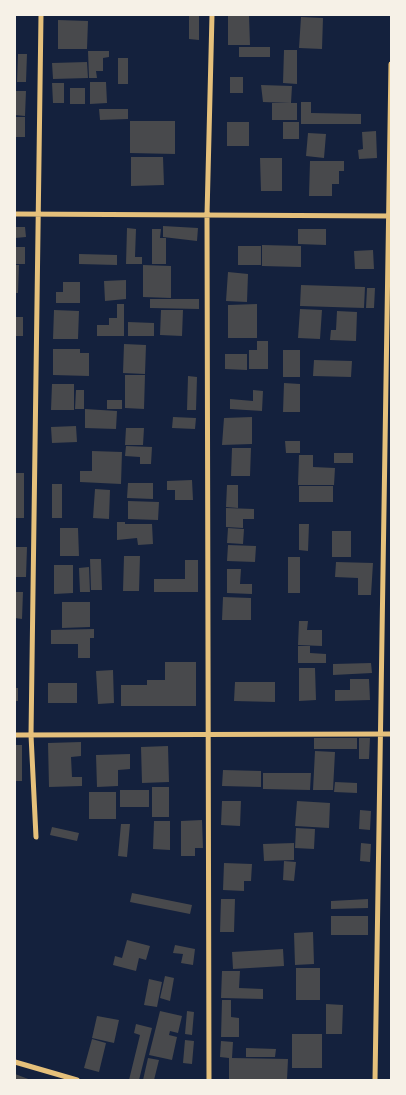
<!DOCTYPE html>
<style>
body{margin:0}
#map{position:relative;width:406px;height:1095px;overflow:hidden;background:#14213d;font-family:"Work Sans",sans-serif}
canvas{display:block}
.frame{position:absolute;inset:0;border:16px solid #f6f1e7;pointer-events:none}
</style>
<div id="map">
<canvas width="406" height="1095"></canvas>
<div class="frame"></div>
</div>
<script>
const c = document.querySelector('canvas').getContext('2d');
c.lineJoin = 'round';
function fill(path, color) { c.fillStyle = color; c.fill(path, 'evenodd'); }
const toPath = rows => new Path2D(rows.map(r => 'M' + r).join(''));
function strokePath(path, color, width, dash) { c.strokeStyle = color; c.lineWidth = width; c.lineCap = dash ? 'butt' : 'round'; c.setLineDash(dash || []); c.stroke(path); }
fill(toPath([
 [189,15,199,15,199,40,189,39],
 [228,15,249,15,250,45,228,45],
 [301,17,323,18,322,49,299,48],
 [58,20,88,21,87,49,58,49],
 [239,47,270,47,270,57,239,57],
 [284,50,297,50,297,84,283,83],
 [88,51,109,51,109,57,103,58,103,71,96,71,97,78,89,78],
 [18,54,27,54,26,82,17,82],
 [118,58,128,58,128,84,118,84],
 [87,62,88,78,53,79,52,63],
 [230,77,243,77,243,93,230,93],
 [90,82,106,82,107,103,90,104],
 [52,83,64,83,64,103,53,103],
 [261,85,292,86,291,103,263,102],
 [70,88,85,88,85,104,70,104],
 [15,91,26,91,25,116,15,115],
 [301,102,311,102,311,113,361,114,361,124,301,124],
 [272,103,297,103,297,120,272,120],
 [99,109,128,109,128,119,100,120],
 [15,117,25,117,25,137,15,137],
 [130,121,175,121,175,154,130,153],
 [227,122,249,122,249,146,227,146],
 [283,122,299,122,299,139,283,139],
 [376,131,377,158,359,159,358,150,363,149,362,132],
 [308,133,326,134,324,158,306,156],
 [131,157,163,157,164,185,131,186],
 [260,158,282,158,282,191,261,191],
 [310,161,344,161,344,171,339,171,339,184,332,184,332,196,309,196],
 [163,226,198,228,197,241,163,237],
 [15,227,25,227,26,237,15,238],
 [127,228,136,229,135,257,142,257,142,264,126,264],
 [152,229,161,229,160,238,166,238,166,264,152,264],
 [298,229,326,229,326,245,298,244],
 [262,245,301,246,301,267,262,266],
 [238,246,261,246,261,265,238,265],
 [15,247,25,247,25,264,15,264],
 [373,250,374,269,355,269,354,251],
 [79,254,117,255,117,265,79,264],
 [15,265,19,265,18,293,15,293],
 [143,265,171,266,171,298,143,297],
 [228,272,248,274,247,302,226,301],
 [126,280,126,299,105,301,104,281],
 [63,282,80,282,80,303,56,303,56,292,63,292],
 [301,285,365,287,364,308,300,306],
 [367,288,375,288,374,308,366,308],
 [150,299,199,299,199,309,150,308],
 [117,304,124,304,124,336,97,336,97,325,109,325,109,318,117,318],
 [257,304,257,338,228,338,228,305],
 [300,309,322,310,320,339,298,338],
 [54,310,79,311,78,339,53,339],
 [161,310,183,310,182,336,160,335],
 [337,311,357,312,356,341,330,340,331,330,336,330],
 [15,317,23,317,23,336,15,336],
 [128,322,154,323,154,336,128,336],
 [257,341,268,341,268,369,249,369,249,350,257,350],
 [124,344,146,345,145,374,123,373],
 [53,349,80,349,80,353,89,353,89,376,53,375],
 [283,350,300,350,300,377,283,377],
 [225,354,247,354,247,370,225,369],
 [314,360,352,361,351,377,313,376],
 [125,375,145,375,144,409,125,408],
 [188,376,197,377,196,410,187,410],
 [284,383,300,384,300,412,283,412],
 [52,384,74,384,74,410,51,410],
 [76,390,84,390,84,409,75,409],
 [253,390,263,391,262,411,230,409,230,399,253,401],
 [107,400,122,400,122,409,107,409],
 [85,409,117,411,116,429,85,428],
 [173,417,196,418,195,429,172,428],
 [252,417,252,444,222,445,224,418],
 [76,426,77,442,52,443,51,427],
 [126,428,144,428,143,445,125,445],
 [285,441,300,441,300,453,286,453],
 [126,446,152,447,151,464,140,464,140,457,125,456],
 [232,448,251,448,250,476,231,476],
 [92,451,122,452,121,484,80,482,80,471,92,471],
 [334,453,353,453,353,463,334,463],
 [299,455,313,455,313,467,335,468,334,485,298,485],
 [15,473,24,473,24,518,15,518],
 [192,480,193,500,175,500,175,490,167,490,167,481],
 [128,483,153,483,153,499,127,498],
 [52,484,62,484,62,518,52,518],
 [227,485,238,485,238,508,226,507],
 [299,486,333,486,333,502,299,502],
 [95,489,110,490,109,519,93,518],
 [128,501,159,502,158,520,128,519],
 [226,508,254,509,254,519,243,519,243,528,226,527],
 [117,522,125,522,125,524,152,524,153,544,138,545,137,538,117,540],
 [299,524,309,524,308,551,299,550],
 [60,528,78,528,79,556,60,556],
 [228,528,244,529,243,544,227,543],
 [332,531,351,531,351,557,332,557],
 [228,545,256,546,255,562,227,561],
 [16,547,27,547,26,577,16,577],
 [124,556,140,556,139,591,123,591],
 [288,557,300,557,300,593,288,593],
 [90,559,101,559,102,590,91,590],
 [185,560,198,560,198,592,154,592,154,579,185,579],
 [336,562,373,563,371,595,358,595,358,578,335,577],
 [54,565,73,565,73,593,54,594],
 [89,567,90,592,80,592,79,568],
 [227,569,241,569,240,584,252,584,252,594,227,593],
 [15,592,23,592,22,619,15,618],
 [223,597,251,598,251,620,222,620],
 [62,602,90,602,90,627,62,628],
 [299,621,308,621,307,630,322,630,322,646,298,645],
 [94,629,94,638,90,638,90,658,78,658,78,644,51,644,51,630],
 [298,646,310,646,310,653,326,654,326,663,298,663],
 [165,662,196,662,196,706,121,706,121,685,147,685,147,680,165,680],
 [371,663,372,673,333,675,333,664],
 [299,668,315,668,316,700,299,701],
 [113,670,114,703,98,704,96,671],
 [350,679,369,679,370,700,335,701,335,690,350,690],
 [235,682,275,682,275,702,234,701],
 [48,683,77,683,77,703,48,703],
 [15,688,18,688,18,701,15,701],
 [314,738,357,738,357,749,314,749],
 [359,738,370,738,369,759,359,759],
 [81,742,81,756,71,757,72,777,82,777,82,786,49,787,48,743],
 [15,745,22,745,22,781,15,781],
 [168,746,169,782,142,783,141,747],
 [315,751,335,752,333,790,313,790],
 [130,754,130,769,118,770,118,786,97,787,96,755],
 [223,770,261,771,261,787,222,786],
 [263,773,311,773,310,790,263,789],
 [335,782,357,783,357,793,334,792],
 [152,787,169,787,169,817,152,817],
 [120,790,149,790,149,807,120,807],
 [89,792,116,792,116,819,89,819],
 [222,801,241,801,240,826,221,825],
 [297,801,330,803,329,828,295,826],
 [360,810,371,811,370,830,359,829],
 [202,820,203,848,195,848,195,856,181,856,181,821],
 [154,821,170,821,170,850,153,849],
 [121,824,130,824,127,857,118,856],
 [52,827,79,833,77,841,50,835],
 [296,828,315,829,314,849,295,848],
 [294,843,294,860,264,861,263,844],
 [361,843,371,844,370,862,360,861],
 [284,861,296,862,294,881,283,880],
 [224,863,252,864,251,881,244,881,244,891,223,890],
 [132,893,192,905,190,914,130,902],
 [221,899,235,899,234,932,220,932],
 [368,899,368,908,331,909,331,901],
 [331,916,368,916,368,935,331,935],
 [313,932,314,964,295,965,294,933],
 [127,940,150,946,146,960,139,958,136,971,113,965,115,956,122,958],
 [175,945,195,949,193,965,181,963,183,954,173,953],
 [283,949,284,966,233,969,232,952],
 [296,968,320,968,320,1000,296,1000],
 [222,971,240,971,239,988,263,989,263,999,221,998],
 [165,976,174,978,170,1001,160,998],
 [149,979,162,982,157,1007,144,1005],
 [222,1000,231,1000,231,1017,239,1018,239,1037,221,1037],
 [326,1004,343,1005,342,1034,326,1034],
 [160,1011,182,1016,178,1033,170,1031,169,1035,177,1037,172,1060,149,1055],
 [187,1011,194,1012,192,1035,185,1034],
 [97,1016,119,1020,114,1043,92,1038],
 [136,1024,152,1028,139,1080,129,1080,140,1035,134,1033],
 [292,1034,322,1034,322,1068,292,1068],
 [92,1039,106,1043,99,1072,84,1068],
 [185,1040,194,1041,192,1064,183,1063],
 [221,1041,233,1042,232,1058,288,1059,287,1080,229,1080,229,1058,220,1057],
 [246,1048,276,1049,275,1057,246,1057],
 [148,1058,159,1060,154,1080,143,1080],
 [15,1074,31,1080,15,1080]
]), '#48494c');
strokePath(toPath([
 [15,214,391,216],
 [15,735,391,734],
 [36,837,31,735,41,15],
 [15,1062,77,1080],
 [209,1080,207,215,212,15],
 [375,1080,391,64]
]), '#e5c07b', 5);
</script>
